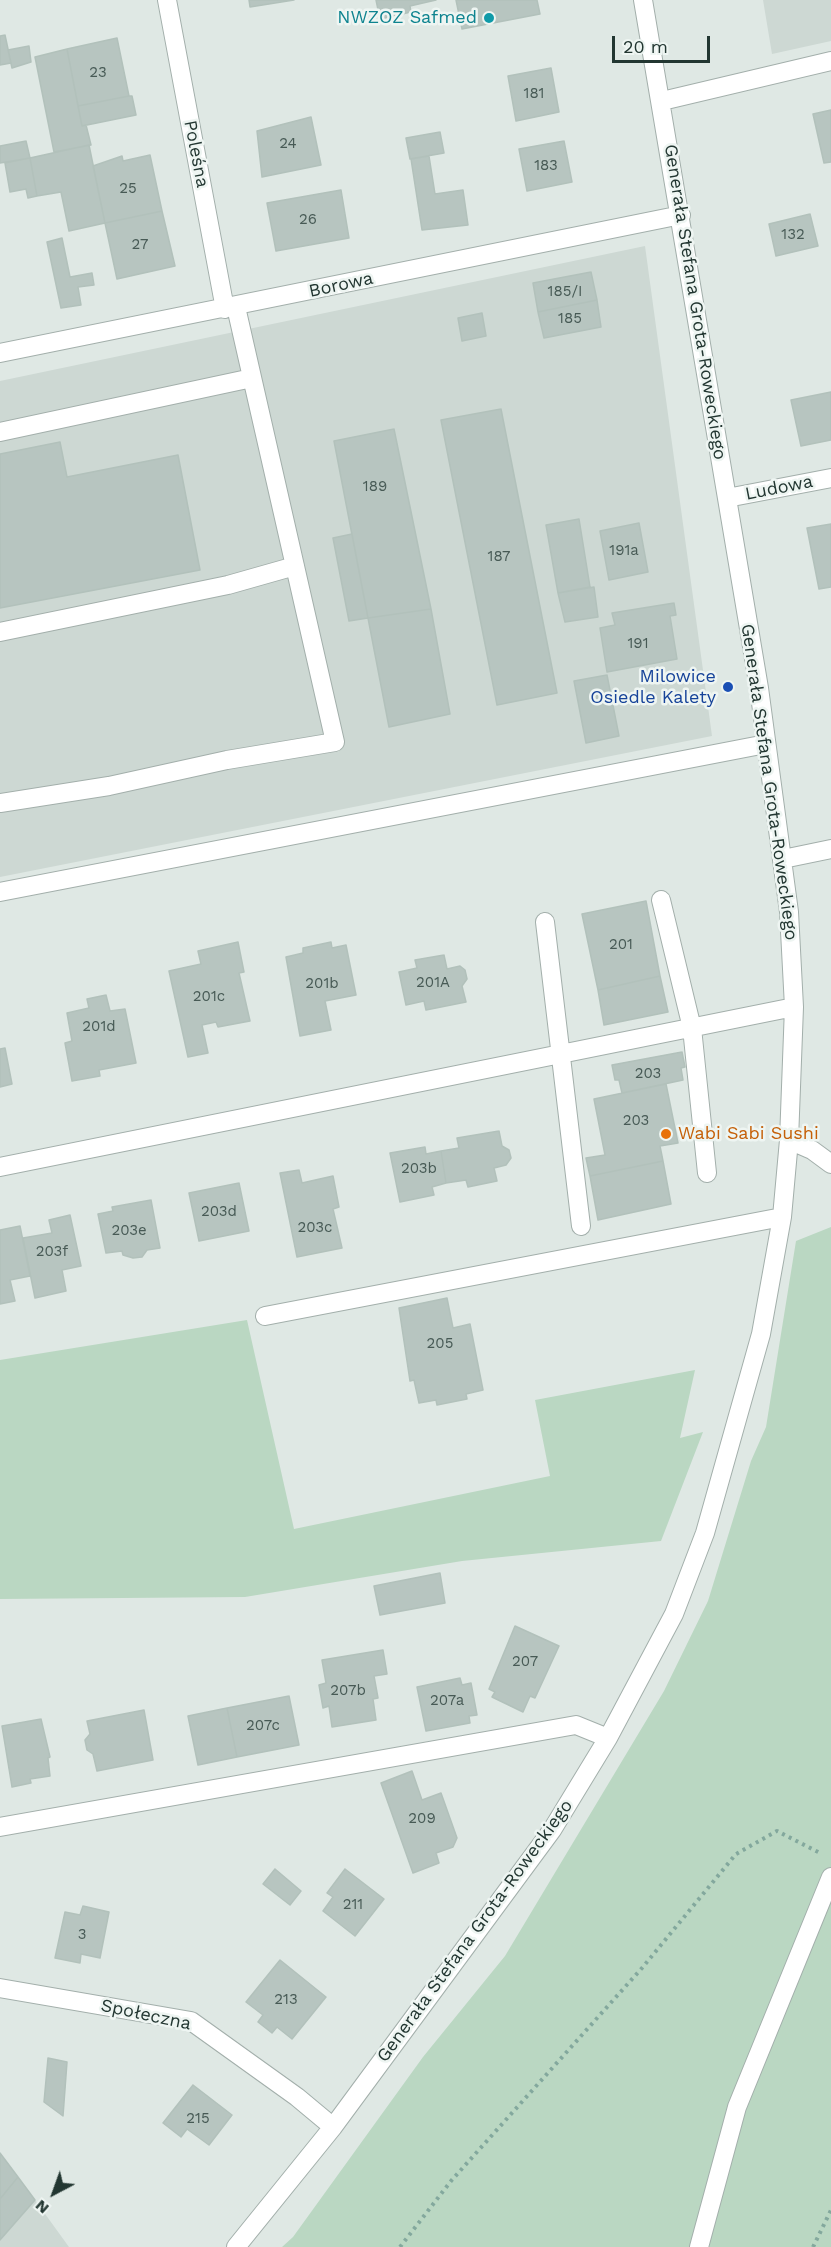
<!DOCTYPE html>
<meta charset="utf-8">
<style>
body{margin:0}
#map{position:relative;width:831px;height:2247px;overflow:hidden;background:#dfe8e4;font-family:"Work Sans",sans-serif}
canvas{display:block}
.north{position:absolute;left:24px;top:2163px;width:60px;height:60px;-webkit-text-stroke:4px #eef5f2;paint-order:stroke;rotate:221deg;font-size:16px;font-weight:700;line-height:24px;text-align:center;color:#223631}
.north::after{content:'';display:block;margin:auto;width:21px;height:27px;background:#223631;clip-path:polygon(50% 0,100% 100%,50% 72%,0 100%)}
.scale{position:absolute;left:612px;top:36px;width:98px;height:27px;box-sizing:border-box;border:3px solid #223631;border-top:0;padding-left:8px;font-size:18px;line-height:21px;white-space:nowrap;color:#223631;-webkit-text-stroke:4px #eef5f2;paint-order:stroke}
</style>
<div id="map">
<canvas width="831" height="2247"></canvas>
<div class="north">N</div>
<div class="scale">20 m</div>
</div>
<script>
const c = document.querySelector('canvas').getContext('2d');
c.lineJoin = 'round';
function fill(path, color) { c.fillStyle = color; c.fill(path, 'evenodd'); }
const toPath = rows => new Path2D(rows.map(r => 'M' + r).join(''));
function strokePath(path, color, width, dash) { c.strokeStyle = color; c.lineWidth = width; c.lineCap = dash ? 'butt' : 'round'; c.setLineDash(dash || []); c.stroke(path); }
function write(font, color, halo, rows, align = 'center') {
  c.font = font + ' "Work Sans",sans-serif'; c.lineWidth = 5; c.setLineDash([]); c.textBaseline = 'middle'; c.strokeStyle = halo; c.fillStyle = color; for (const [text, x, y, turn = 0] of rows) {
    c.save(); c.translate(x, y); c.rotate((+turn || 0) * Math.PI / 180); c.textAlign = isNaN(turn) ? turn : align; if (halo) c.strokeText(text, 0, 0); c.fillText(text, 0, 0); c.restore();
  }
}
fill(toPath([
 [763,0,831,0,831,41,772,54],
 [645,246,712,736,0,877,0,381],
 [0,2153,35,2200,69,2247,0,2247]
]), '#cdd8d3');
fill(toPath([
 [831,1227,831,2247,282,2247,293,2237,423,2057,505,1956,664,1691,708,1601,751,1461,766,1427,796,1241],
 [247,1320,294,1529,550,1476,535,1400,695,1370,680,1438,703,1432,661,1541,462,1561,245,1597,0,1599,0,1360]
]), '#bad7c2');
const building = toPath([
 [249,0,294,0,250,7,249,0],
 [376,0,436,0,410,6,411,12,380,19,376,0],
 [456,0,537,0,540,14,462,29,456,0],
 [5,35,11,63,0,65,0,36,5,35],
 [117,38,129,96,78,106,67,49,117,38],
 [29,46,31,62,12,68,8,50,29,46],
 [67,49,82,126,86,125,91,145,54,152,35,57,67,49],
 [551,68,559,112,516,121,508,76,551,68],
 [129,96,132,96,136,115,82,126,78,106,129,96],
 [831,110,831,162,824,163,813,114,831,110],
 [311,117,321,165,262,177,257,131,311,117],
 [440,132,444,153,410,159,406,138,440,132],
 [26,141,30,158,0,163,0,146,26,141],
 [564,141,572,182,527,191,519,149,564,141],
 [89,145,105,223,69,231,61,192,37,196,30,158,89,145],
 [150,155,162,211,105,223,93,166,122,156,123,161,150,155],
 [429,156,435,194,463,190,468,225,422,230,411,159,429,156],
 [30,158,37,196,28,198,26,189,10,192,5,163,30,158],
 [341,190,349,238,276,251,267,203,341,190],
 [162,211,175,266,117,279,105,223,162,211],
 [810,214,818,246,776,256,769,224,810,214],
 [62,238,70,277,92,273,94,285,78,287,81,305,61,308,47,242,62,238],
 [591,272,597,300,538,312,533,283,591,272],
 [597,300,601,327,544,338,538,312,597,300],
 [482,313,486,336,462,341,458,318,482,313],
 [831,392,831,440,801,446,791,400,831,392],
 [501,409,557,693,497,705,441,420,501,409],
 [394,429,431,609,368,618,334,441,394,429],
 [60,442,67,477,178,455,200,570,0,608,0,454,60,442],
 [579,519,590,587,558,593,546,525,579,519],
 [639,523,648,572,609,580,600,531,639,523],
 [831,524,831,587,819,589,807,528,831,524],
 [352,534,368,618,349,621,333,538,352,534],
 [594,587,598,617,565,622,558,593,594,587],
 [674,603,676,615,670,616,677,659,607,672,600,628,615,625,612,613,674,603],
 [431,609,450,714,389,727,368,618,431,609],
 [607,675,619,736,586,743,574,681,607,675],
 [646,901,660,976,598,990,582,914,646,901],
 [238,942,244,972,239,973,250,1021,218,1027,216,1022,202,1025,208,1053,188,1057,169,971,201,964,198,951,238,942],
 [331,942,332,948,346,945,356,995,325,1001,331,1030,300,1036,286,957,303,953,303,948,331,942],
 [444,955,447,969,460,966,465,970,467,979,462,986,466,1002,426,1010,424,1001,406,1005,399,972,417,968,415,960,444,955],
 [660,976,668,1012,604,1025,598,990,660,976],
 [106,995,110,1011,125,1009,136,1063,99,1070,100,1076,72,1081,65,1043,72,1041,67,1013,89,1008,87,999,106,995],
 [5,1048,12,1084,0,1087,0,1049,5,1048],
 [682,1052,685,1067,681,1068,683,1080,622,1093,619,1080,615,1080,612,1065,682,1052],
 [666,1084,678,1143,660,1146,663,1161,590,1176,586,1158,605,1155,594,1099,666,1084],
 [499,1131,502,1146,509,1150,511,1158,506,1165,494,1168,497,1181,468,1187,466,1180,446,1183,441,1151,459,1148,457,1138,499,1131],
 [425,1147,426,1154,441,1151,446,1183,432,1187,434,1195,400,1202,390,1153,425,1147],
 [663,1161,671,1204,598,1220,590,1176,663,1161],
 [299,1170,302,1183,333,1176,339,1207,333,1209,342,1248,297,1257,280,1173,299,1170],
 [239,1183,249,1231,199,1241,189,1193,239,1183],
 [151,1200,160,1248,147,1250,142,1257,133,1258,123,1255,122,1251,106,1253,98,1214,113,1211,112,1207,151,1200],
 [70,1215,81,1266,62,1270,66,1291,35,1298,23,1238,52,1233,49,1220,70,1215],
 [20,1226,30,1276,10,1280,15,1301,0,1304,0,1230,20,1226],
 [447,1298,453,1328,470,1324,483,1390,466,1394,467,1399,437,1405,436,1400,419,1403,414,1380,410,1381,399,1308,447,1298],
 [440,1573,445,1603,380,1615,374,1586,440,1573],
 [515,1626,559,1646,535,1698,530,1696,523,1712,492,1697,495,1692,489,1689,515,1626],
 [383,1650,387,1674,374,1676,378,1698,373,1699,376,1720,332,1727,329,1706,323,1708,319,1685,326,1683,322,1660,383,1650],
 [460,1678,462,1685,471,1683,477,1715,469,1716,470,1723,426,1731,417,1687,460,1678],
 [289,1696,299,1745,237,1757,227,1708,289,1696],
 [227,1708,237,1757,198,1765,188,1716,227,1708],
 [144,1710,153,1760,97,1771,93,1754,87,1750,85,1740,90,1734,87,1721,144,1710],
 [41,1719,50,1757,48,1758,50,1776,30,1779,31,1783,12,1787,2,1726,41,1719],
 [412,1771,422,1800,441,1793,457,1838,453,1847,436,1853,439,1863,413,1873,381,1783,412,1771],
 [275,1869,301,1891,290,1905,263,1884,275,1869],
 [345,1869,384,1899,355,1936,323,1911,333,1897,327,1893,345,1869],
 [83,1906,109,1912,100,1958,81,1954,80,1963,55,1958,65,1912,80,1915,83,1906],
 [280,1960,326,1997,292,2039,277,2027,272,2033,258,2022,263,2015,246,2002,280,1960],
 [48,2058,67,2062,63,2116,44,2102,48,2058],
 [193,2085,232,2115,209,2145,187,2129,181,2137,163,2123,193,2085],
 [0,2153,18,2177,0,2199,0,2153],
 [18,2177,35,2200,0,2240,0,2199,18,2177]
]);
fill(building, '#b7c5c0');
strokePath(building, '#b2c1bb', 1.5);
const minor = toPath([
 [167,0,225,309],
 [662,101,831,61],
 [0,353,681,215],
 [0,432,252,378],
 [727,498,831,478],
 [0,632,228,585,295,566],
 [0,803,109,786,227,760,335,742,236,307],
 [783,859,831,849],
 [0,892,766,744],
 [661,900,692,1028,707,1173],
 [545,922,581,1226],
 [789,1140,812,1150,831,1164],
 [0,1167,794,1007],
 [265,1316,782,1217],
 [0,1827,576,1725,608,1738],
 [0,1988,191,2021,297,2097,333,2127],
 [236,2247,333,2127,552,1830,608,1738,674,1614,705,1533,761,1334,782,1217,789,1140,794,1007,789,912,759,688,643,0],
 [699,2247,737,2107,831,1877]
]);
strokePath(minor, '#a3afab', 20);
strokePath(toPath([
 [400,2247,451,2181,642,1968,736,1854,777,1831,822,1854],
 [813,2247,831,2210]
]), '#83a89d', 4, [3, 4.5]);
strokePath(minor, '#fff', 18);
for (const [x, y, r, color] of [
 [489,18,6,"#0f9aa8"],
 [728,687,6,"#1a4fb4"],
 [666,1134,6,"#e8710a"]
]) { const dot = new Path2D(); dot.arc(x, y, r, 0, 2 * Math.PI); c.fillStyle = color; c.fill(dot); strokePath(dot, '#eef5f2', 2); }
write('15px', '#475a55', null, [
 ["23",98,73],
 ["181",534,94],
 ["24",288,144],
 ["183",546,166],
 ["25",128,189],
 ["26",308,220],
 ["132",793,235],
 ["27",140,245],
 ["185/I",565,292],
 ["185",570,319],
 ["189",375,487],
 ["191a",624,551],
 ["187",499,557],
 ["191",638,644],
 ["201",621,945],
 ["201A",433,983],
 ["201b",322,984],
 ["201c",209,997],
 ["201d",99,1027],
 ["203",648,1074],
 ["203",636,1121],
 ["203b",419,1169],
 ["203d",219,1212],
 ["203c",315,1228],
 ["203e",129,1231],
 ["203f",52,1252],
 ["205",440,1344],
 ["207",525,1662],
 ["207b",348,1691],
 ["207a",447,1701],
 ["207c",263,1726],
 ["209",422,1819],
 ["211",353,1905],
 ["3",82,1935],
 ["213",286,2000],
 ["215",198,2119]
]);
write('18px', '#0d838f', '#eef5f2', [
 ["NWZOZ Safmed",477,18]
], 'right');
write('18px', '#223631', '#eef5f2', [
 ["Poleśna",196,154,79],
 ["Borowa",341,285,-12],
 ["Generała Stefana Grota-Roweckiego",695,302,81],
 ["Ludowa",779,488,-11],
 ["Generała Stefana Grota-Roweckiego",769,782,82],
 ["Generała Stefana Grota-Roweckiego",475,1931,-54],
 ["Społeczna",146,2015,12]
]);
write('18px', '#164399', '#eef5f2', [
 ["Milowice",716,677],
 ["Osiedle Kalety",716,698]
], 'right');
write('18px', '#c56008', '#eef5f2', [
 ["Wabi Sabi Sushi",678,1134]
], 'left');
</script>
